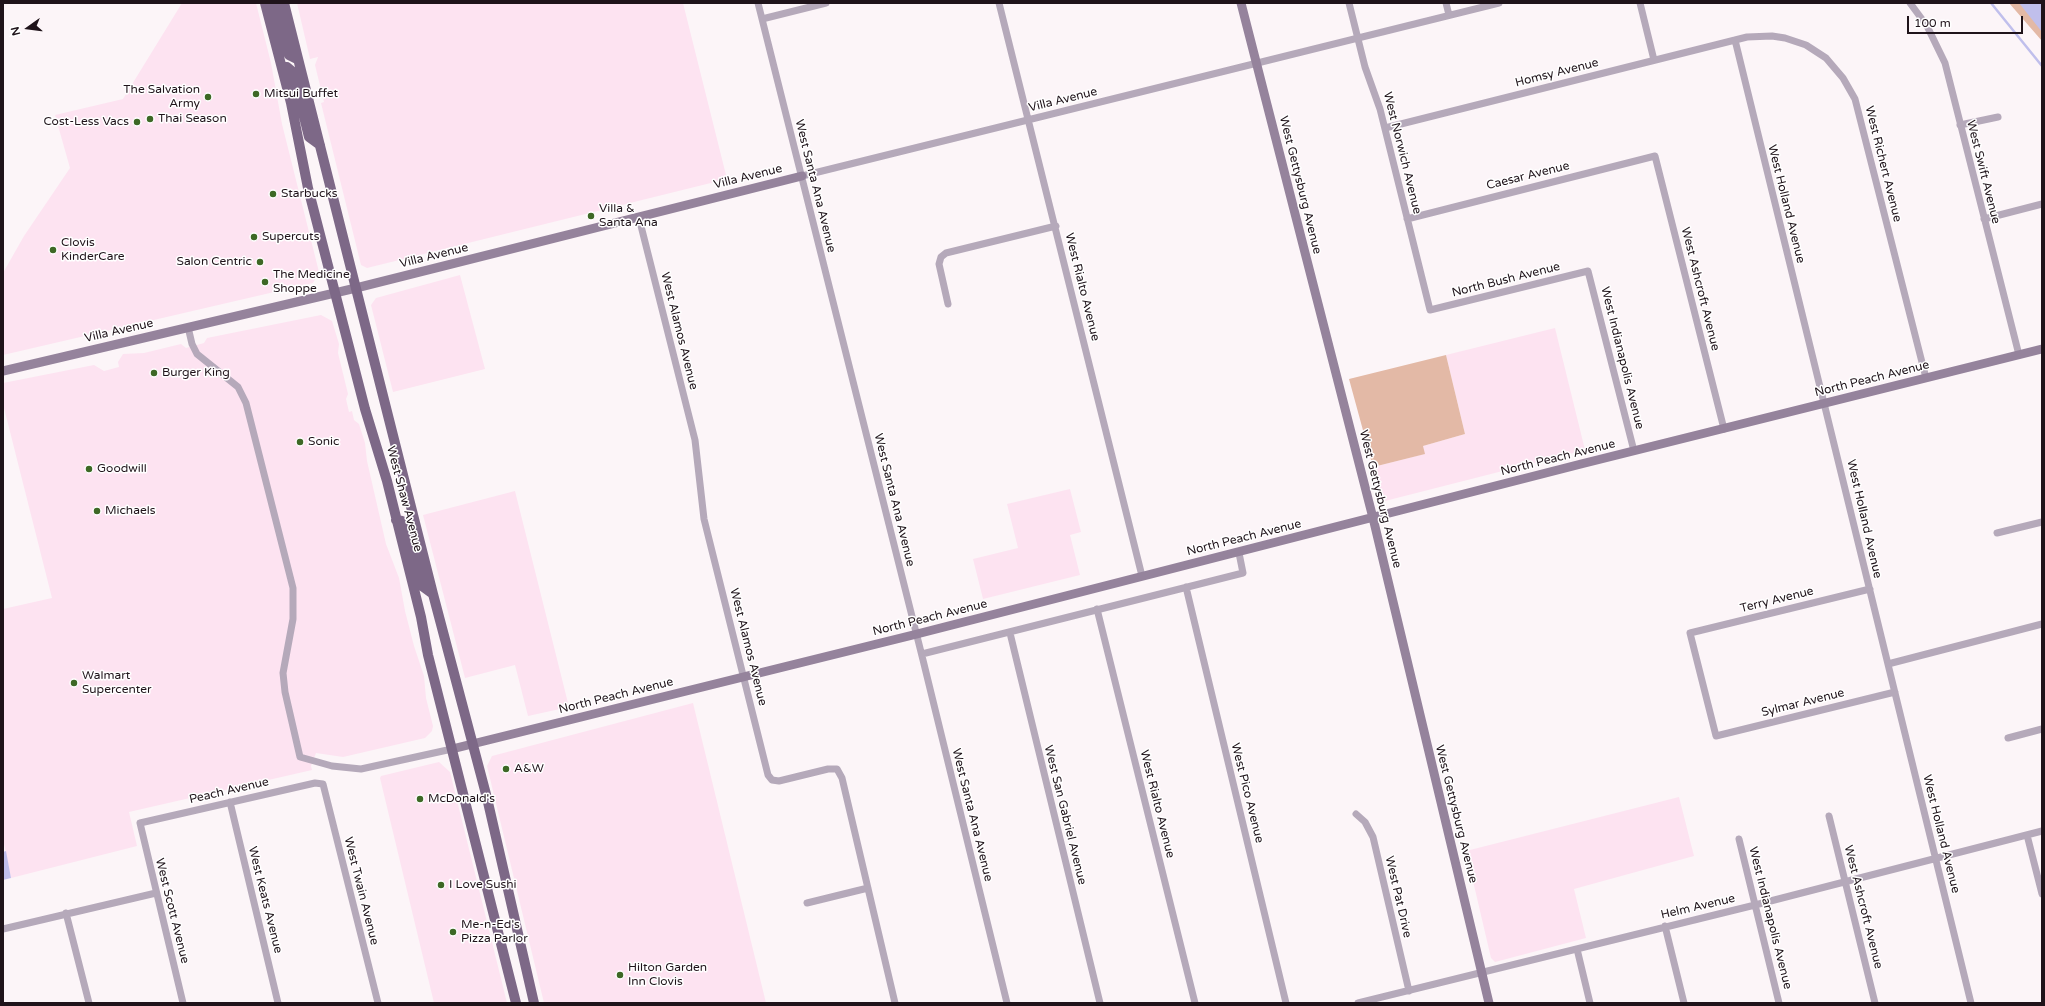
<!DOCTYPE html>
<style>
body{margin:0}
#map{position:relative;width:2045px;height:1006px;overflow:hidden;background:#fcf5f8;font-family:"Varela Round",sans-serif}
canvas{display:block}
.frame{position:absolute;inset:0;border:4px solid #1f131a;pointer-events:none}
.north{position:absolute;left:8px;top:8px;width:40px;height:40px;-webkit-text-stroke:3px #fff;paint-order:stroke;rotate:256deg;font-size:11px;font-weight:700;line-height:16px;text-align:center;color:#1f131a}
.north::after{content:'';display:block;margin:auto;width:14px;height:18px;background:#1f131a;clip-path:polygon(50% 0,100% 100%,50% 72%,0 100%)}
.scale{position:absolute;left:1907px;top:16px;width:116px;height:18px;box-sizing:border-box;border:2px solid #1f131a;border-top:0;padding-left:5px;font-size:12px;line-height:14px;white-space:nowrap;color:#1f131a;-webkit-text-stroke:3px #fff;paint-order:stroke}
</style>
<div id="map">
<canvas width="2045" height="1006"></canvas>
<div class="frame"></div>
<div class="north">N</div>
<div class="scale">100 m</div>
</div>
<script>
const c = document.querySelector('canvas').getContext('2d');
c.lineJoin = 'round';
function fill(path, color) { c.fillStyle = color; c.fill(path, 'evenodd'); }
const toPath = rows => new Path2D(rows.map(r => 'M' + r).join(''));
function strokePath(path, color, width, dash) { c.strokeStyle = color; c.lineWidth = width; c.lineCap = dash ? 'butt' : 'round'; c.setLineDash(dash || []); c.stroke(path); }
function write(font, color, halo, rows, align = 'center') {
  c.font = font + ' "Varela Round",sans-serif'; c.lineWidth = 3; c.setLineDash([]); c.textBaseline = 'middle'; c.strokeStyle = halo; c.fillStyle = color; for (const [text, x, y, turn = 0] of rows) {
    c.save(); c.translate(x, y); c.rotate((+turn || 0) * Math.PI / 180); c.textAlign = isNaN(turn) ? turn : align; if (halo) c.strokeText(text, 0, 0); c.fillText(text, 0, 0); c.restore();
  }
}
fill(toPath([
 [182,3,256,3,271,63,282,124,319,272,313,283,3,355,3,273,24,236,70,168,55,115,123,99],
 [297,3,683,3,727,179,367,268,361,265,321,103,324,102,315,65,318,57,310,59],
 [460,275,485,369,393,392,371,305,376,298],
 [321,315,332,321,339,344,338,353,348,394,346,399,349,412,352,411,354,420,359,424,365,443,367,461,386,544,399,578,405,611,414,646,424,676,426,698,433,726,432,731,425,738,343,757,316,753,311,766,312,770,129,812,137,846,11,878,3,839,3,609,52,598,3,404,3,383,94,365,104,371,119,367,118,362,123,354,144,353,181,344,186,348,204,343,207,338],
 [1555,328,1585,450,1385,501,1381,498,1373,467,1424,454,1423,446,1465,434,1446,355],
 [1070,489,1081,532,1070,535,1080,575,983,599,973,559,1018,548,1007,504],
 [515,491,569,707,528,716,515,665,465,678,423,515],
 [693,703,766,1003,544,1003,487,766,492,756],
 [439,762,450,772,507,1003,434,1003,380,778,381,776],
 [1679,797,1694,856,1574,889,1586,938,1495,962,1491,958,1466,851]
]), '#fde3f1');
fill(toPath([
 [2009,3,2042,3,2042,41],
 [1446,355,1465,434,1423,446,1425,454,1373,467,1349,379]
]), '#e3b9a6');
fill(toPath([
 [2019,3,2042,3,2042,32],
 [6,851,11,878,3,880,3,852]
]), '#c0bfec');
strokePath(toPath([
 [1991,3,2042,66]
]), '#c0bfec', 2.5);
strokePath(toPath([
 [758,3,923,660,1007,1003],
 [999,3,1142,576],
 [1349,3,1365,67,1380,109,1430,310,1588,271,1634,451],
 [1446,3,1449,15],
 [1640,3,1654,60],
 [1910,3,1927,26,1945,63,2019,355],
 [762,19,826,3],
 [1735,40,1971,1003],
 [1960,125,1998,117],
 [1385,128,1747,37,1772,36,1785,38,1806,45,1826,58,1843,78,1855,99,1926,378],
 [802,176,1499,3],
 [639,218,695,440,704,519,768,775,772,780,779,781,828,769,837,769,842,778,895,1003],
 [1407,219,1655,156,1724,429],
 [1984,219,2042,204],
 [948,304,939,264,941,257,946,253,1056,226],
 [188,327,192,344,197,354,238,387,246,403,293,588,293,619,283,673,285,692,300,757,332,766,361,769,452,749],
 [1997,533,2042,522],
 [1186,587,1286,1003],
 [1870,589,1690,633,1716,736,1895,692],
 [1097,609,1195,1003],
 [1010,633,1100,1003],
 [922,654,1243,573,1239,553],
 [1888,664,2042,624],
 [2008,738,2042,729],
 [230,802,278,1003],
 [1356,814,1365,822,1373,837,1409,991],
 [1829,816,1875,1003],
 [2027,835,2042,894],
 [1739,839,1779,1003],
 [807,903,868,888],
 [66,913,89,1003],
 [1665,926,1684,1003],
 [3,929,156,893],
 [1577,949,1590,1003],
 [183,1003,140,823,315,783,323,784,378,1003],
 [1358,1003,1755,905,2042,831]
]), '#b5a9ba', 7);
strokePath(toPath([
 [1241,3,1373,518,1489,1003],
 [3,371,356,288,802,176],
 [452,749,917,634,1581,464,2042,349]
]), '#95839c', 9);
strokePath(toPath([
 [265,3,291,103,308,188,365,409,387,481,421,617,428,655,516,1003],
 [274,3,287,51,289,55,297,59],
 [284,3,433,594,487,798,534,1003],
 [282,68,287,67,293,72,309,137,320,145],
 [396,520,402,521,408,529,422,586,433,594]
]), '#7d6887', 10);
for (const [x, y, r, color] of [
 [256,94,4,"#3d6825"],
 [208,97,4,"#3d6825"],
 [150,119,4,"#3d6825"],
 [137,122,4,"#3d6825"],
 [273,194,4,"#3d6825"],
 [591,216,4,"#3d6825"],
 [254,237,4,"#3d6825"],
 [53,250,4,"#3d6825"],
 [260,262,4,"#3d6825"],
 [265,282,4,"#3d6825"],
 [154,373,4,"#3d6825"],
 [300,442,4,"#3d6825"],
 [89,469,4,"#3d6825"],
 [97,511,4,"#3d6825"],
 [74,683,4,"#3d6825"],
 [506,769,4,"#3d6825"],
 [420,799,4,"#3d6825"],
 [441,885,4,"#3d6825"],
 [453,932,4,"#3d6825"],
 [620,975,4,"#3d6825"]
]) { const dot = new Path2D(); dot.arc(x, y, r, 0, 2 * Math.PI); c.fillStyle = color; c.fill(dot); strokePath(dot, '#fff', 1.5); }
write('12px', '#1f131a', '#fff', [
 ["Homsy Avenue",1557,73,-14],
 ["Villa Avenue",1063,100,-14],
 ["West Norwich Avenue",1402,153,76],
 ["West Richert Avenue",1883,164,76],
 ["West Swift Avenue",1983,172,76],
 ["Caesar Avenue",1528,176,-14],
 ["Villa Avenue",748,177,-14],
 ["West Gettysburg Avenue",1300,185,76],
 ["West Santa Ana Avenue",815,186,76],
 ["West Holland Avenue",1786,204,76],
 ["Villa Avenue",434,256,-14],
 ["North Bush Avenue",1506,280,-14],
 ["West Rialto Avenue",1082,287,76],
 ["West Ashcroft Avenue",1700,289,76],
 ["Villa Avenue",119,331,-13],
 ["West Alamos Avenue",679,331,76],
 ["West Indianapolis Avenue",1622,358,76],
 ["North Peach Avenue",1872,379,-14],
 ["North Peach Avenue",1558,458,-14],
 ["West Shaw Avenue",404,499,75],
 ["West Gettysburg Avenue",1380,499,76],
 ["West Santa Ana Avenue",894,500,76],
 ["West Holland Avenue",1864,519,77],
 ["North Peach Avenue",1244,538,-14],
 ["Terry Avenue",1777,600,-14],
 ["North Peach Avenue",930,618,-14],
 ["West Alamos Avenue",748,647,76],
 ["North Peach Avenue",616,696,-14],
 ["Sylmar Avenue",1803,703,-14],
 ["Peach Avenue",229,791,-13],
 ["West Pico Avenue",1247,793,76],
 ["West Rialto Avenue",1157,804,76],
 ["West Gettysburg Avenue",1456,814,76],
 ["West Santa Ana Avenue",972,815,76],
 ["West San Gabriel Avenue",1065,815,76],
 ["West Holland Avenue",1941,834,76],
 ["West Twain Avenue",361,891,76],
 ["West Pat Drive",1398,897,77],
 ["West Keats Avenue",265,900,76],
 ["Helm Avenue",1698,907,-13],
 ["West Ashcroft Avenue",1863,907,76],
 ["West Scott Avenue",172,911,76],
 ["West Indianapolis Avenue",1770,918,76]
]);
write('12px', '#1f131a', '#fff', [
 ["The Salvation",200,90,"right"],
 ["Army",200,104,"right"],
 ["Mitsui Buffet",264,94],
 ["Thai Season",158,119],
 ["Cost-Less Vacs",129,122,"right"],
 ["Starbucks",281,194],
 ["Villa &",599,209],
 ["Santa Ana",599,223],
 ["Supercuts",262,237],
 ["Clovis",61,243],
 ["KinderCare",61,257],
 ["Salon Centric",252,262,"right"],
 ["The Medicine",273,275],
 ["Shoppe",273,289],
 ["Burger King",162,373],
 ["Sonic",308,442],
 ["Goodwill",97,469],
 ["Michaels",105,511],
 ["Walmart",82,676],
 ["Supercenter",82,690],
 ["A&W",514,769],
 ["McDonald's",428,799],
 ["I Love Sushi",449,885],
 ["Me-n-Ed's",461,925],
 ["Pizza Parlor",461,939],
 ["Hilton Garden",628,968],
 ["Inn Clovis",628,982]
], 'left');
</script>
